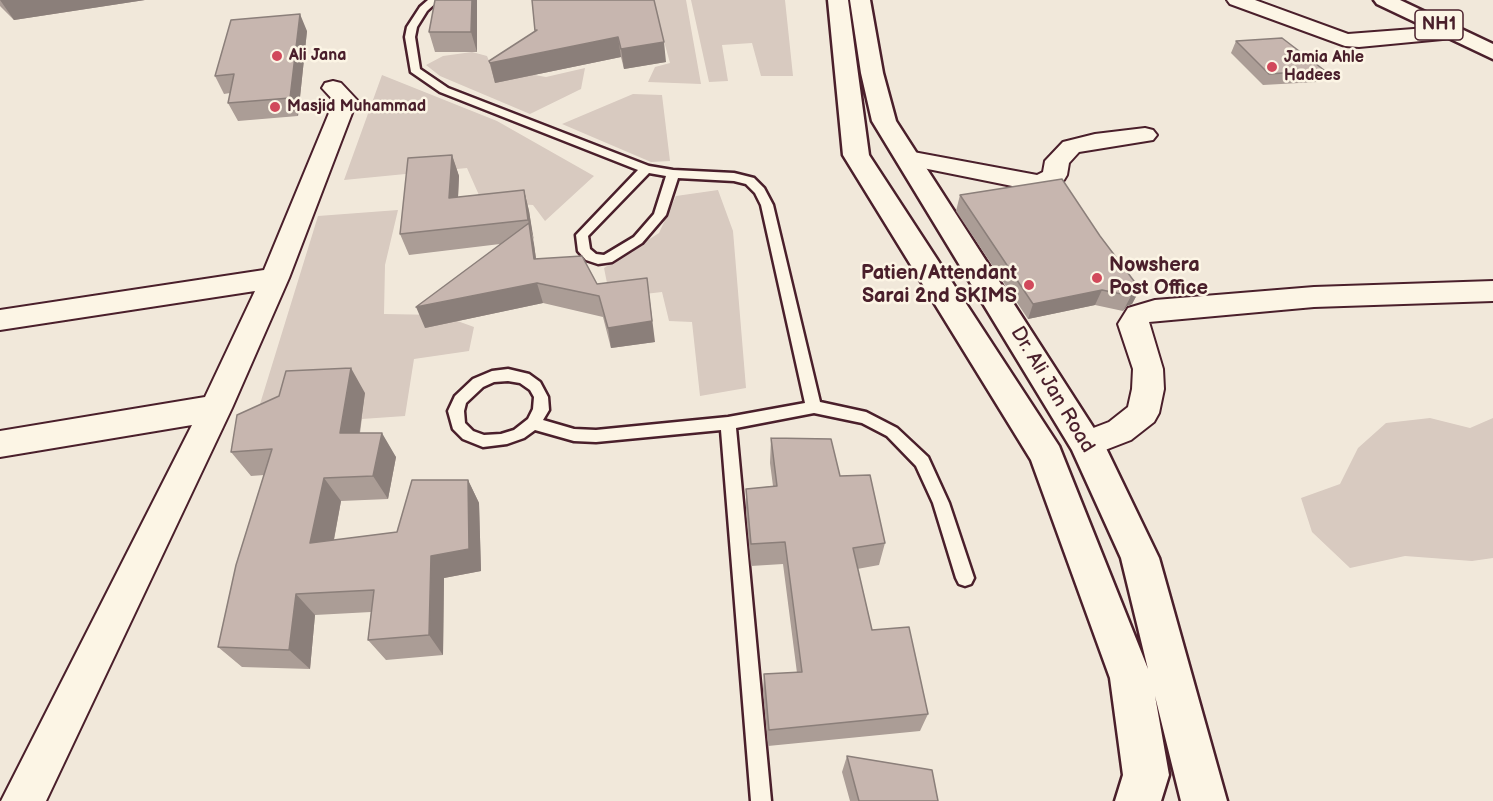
<!DOCTYPE html>
<style>
body{margin:0}
canvas{display:block;background:#f1e8da}
</style>
<canvas width="1493" height="801"></canvas>
<script>
const c = document.querySelector('canvas').getContext('2d');
c.lineJoin = 'round';
function fill(path, color) { c.fillStyle = color; c.fill(path, 'evenodd'); }
const toPath = rows => new Path2D(rows.map(r => 'M' + r).join(''));
function strokePath(path, color, width, dash) { c.strokeStyle = color; c.lineWidth = width; c.lineCap = dash ? 'butt' : 'round'; c.setLineDash(dash || []); c.stroke(path); }
function write(font, color, halo, rows, align = 'center') {
  c.font = font + ' "Balsamiq Sans",sans-serif'; c.lineWidth = 5; c.setLineDash([]); c.textBaseline = 'middle'; c.strokeStyle = halo; c.fillStyle = color; for (const [text, x, y, turn = 0] of rows) {
    c.save(); c.translate(x, y); c.rotate((+turn || 0) * Math.PI / 180); c.textAlign = isNaN(turn) ? turn : align; if (halo) c.strokeText(text, 0, 0); c.fillText(text, 0, 0); c.restore();
  }
}
fill(toPath([
 [583,0,686,0,701,84,648,82,655,67,670,63,657,16],
 [691,0,785,0,793,76,761,76,752,43,722,45,728,81,709,82],
 [472,52,487,56,496,77,523,73,546,77,585,68,581,89,530,114,440,76,426,65,443,56],
 [382,75,497,121,594,176,545,221,533,205,482,202,467,168,344,180],
 [633,94,662,95,670,161,651,162,562,124],
 [718,190,733,231,746,388,700,396,692,322,669,321,662,292,610,298,604,268,659,233,676,196],
 [398,210,385,265,384,314,441,315,474,327,469,351,414,359,405,416,362,419,365,393,252,430,318,216],
 [1430,418,1470,428,1493,418,1493,558,1472,561,1405,556,1350,568,1312,532,1301,498,1340,484,1358,448,1386,423]
]), '#d8cac0');
const lane = toPath([
 [428,0,439,0,427,11,417,27,415,37,420,69,448,88,649,166,673,170,734,173,754,178,764,188,773,205,820,402,866,412,897,428,928,457,949,503,974,578,971,584,965,586,959,584,956,578,933,503,916,466,887,436,862,423,814,413,736,428,771,801,751,801,721,430,596,442,574,441,535,430,524,438,507,444,483,447,463,439,453,429,448,411,455,396,473,379,492,371,508,369,529,374,540,382,548,397,549,410,543,420,574,429,596,430,728,417,805,403,761,205,755,193,746,184,734,181,678,178,666,215,642,243,612,262,598,264,586,260,578,251,576,235,638,170,440,92,411,72,405,37,407,27,420,7,428,0],
 [649,173,666,176,654,214,634,237,604,255,596,254,590,249,588,236,649,173],
 [508,381,520,383,530,390,534,397,533,409,528,419,514,430,501,434,484,435,473,431,465,423,464,411,466,403,483,387,494,382,508,381]
]);
const street = toPath([
 [1227,0,1255,0,1348,34,1453,26,1460,28,1463,32,1460,36,1453,38,1359,47,1345,46,1230,4,1227,0],
 [333,81,341,83,357,100,289,278,232,408,46,801,1,801,192,425,0,457,0,431,205,397,255,291,0,330,0,310,264,270,334,101,322,88,325,83,333,81],
 [1145,128,1153,130,1157,135,1153,140,1079,152,1069,163,1067,175,1064,180,1058,185,1037,191,908,165,900,163,896,158,900,153,908,151,1037,175,1043,172,1045,161,1063,142,1095,134,1145,128],
 [1493,281,1493,301,1314,307,1149,322,1163,369,1164,389,1159,413,1154,422,1131,440,1087,457,1075,453,1071,444,1075,435,1109,422,1128,407,1132,389,1133,369,1118,324,1128,308,1155,300,1314,287,1493,281]
]);
const primary = toPath([
 [828,0,848,0,869,155,1059,446,1148,669,1121,558,1072,450,872,121,861,73,850,0,870,0,883,73,896,121,1104,444,1159,558,1227,801,1181,801,1155,696,1169,775,1161,801,1115,801,1123,775,1110,678,1031,460,843,155,828,0]
]);
const highway = toPath([
 [1374,0,1400,0,1493,44,1493,59,1377,4,1374,0]
]);
strokePath(lane, '#4a1f2b', 5);
strokePath(street, '#4a1f2b', 4);
strokePath(primary, '#4a1f2b', 5);
strokePath(highway, '#4a1f2b', 5);
fill(lane, '#fcf5e5');
fill(street, '#fcf5e5');
fill(primary, '#fcf5e5');
fill(highway, '#fcf5e5');
fill(toPath([
 [0,0,145,0,14,20,0,6],
 [532,0,612,0,666,62,624,69,621,57,495,83,489,61,535,32],
 [477,2,477,52,435,52,429,32],
 [307,31,298,116,238,121,228,103,230,93,224,94,215,76],
 [1236,41,1324,70,1317,82,1263,85,1231,53],
 [452,155,459,176,458,197,524,190,529,211,536,259,597,284,655,342,611,348,603,317,543,303,425,328,500,244,409,255,400,234],
 [960,195,1100,236,1140,289,1132,304,1127,306,1123,311,1095,305,1028,319,956,211],
 [365,393,360,433,396,457,388,499,341,501,334,540,397,532,468,480,479,503,481,571,444,578,443,655,386,660,368,640,371,612,315,615,310,669,242,667,218,647,264,475,251,476,231,452],
 [771,438,840,476,885,543,879,565,857,569,872,630,928,714,920,731,768,746,763,692,764,674,797,673,783,564,751,566,746,512,746,489,773,486,770,463],
 [847,756,938,801,850,801,842,772]
]), '#ab9d96');
fill(toPath([
 [0,0,145,0,14,20],
 [472,0,477,0,477,52,471,32],
 [300,14,307,31,298,116,290,98],
 [618,37,621,57,495,83,490,63],
 [664,42,666,62,624,69,621,49],
 [452,155,459,176,457,219,449,198],
 [524,190,529,211,534,241,528,220],
 [529,223,534,244,539,280,534,259],
 [647,278,655,342,611,348,608,328],
 [537,283,543,303,425,328,416,307],
 [1140,289,1132,304,1127,306,1123,311,1131,296,1135,291],
 [1102,290,1095,305,1028,319,1033,304],
 [351,368,365,393,356,457,340,433],
 [382,433,396,457,388,499,373,476],
 [324,478,341,501,329,565,310,543],
 [468,480,479,503,481,571,444,578,443,655,429,635,431,556],
 [296,594,315,615,310,669,289,650]
]), '#8b7f7a');
const building = toPath([
 [435,0,472,0,471,32,429,32,435,0],
 [532,0,654,0,664,42,621,49,618,37,490,63,489,61,537,30,535,31,532,0],
 [300,14,290,98,228,103,234,74,215,76,231,20,300,14],
 [1282,38,1324,70,1269,74,1236,41,1282,38],
 [452,155,449,198,524,190,528,220,400,234,408,158,452,155],
 [1062,179,1100,236,1140,289,1135,291,1131,296,1102,290,1033,304,960,195,1062,179],
 [529,223,534,259,582,256,597,284,647,278,652,321,608,328,599,296,537,283,416,307,529,223],
 [351,368,340,433,382,433,373,476,324,478,310,543,397,532,412,480,468,480,469,549,431,556,429,635,368,640,374,590,296,594,289,650,218,647,236,565,272,449,231,452,237,415,279,396,286,371,351,368],
 [771,438,831,439,840,476,870,475,885,543,853,548,872,630,909,627,928,714,769,730,764,674,802,672,785,542,751,544,746,489,777,486,771,438],
 [847,756,932,770,938,801,859,801,847,756]
]);
fill(building, '#c7b6af');
strokePath(building, '#8b7f7a', 1.5);
for (const [x, y, r, color] of [
 [277,56,6,"#d1495b"],
 [1272,67,6,"#d1495b"],
 [275,107,6,"#d1495b"],
 [1097,278,6,"#d1495b"],
 [1029,285,6,"#d1495b"]
]) { const dot = new Path2D(); dot.arc(x, y, r, 0, 2 * Math.PI); c.fillStyle = color; c.fill(dot); strokePath(dot, '#fcf5e5', 2); }
write('bold 16px', '#4a1f2b', '#fcf5e5', [
 ["Ali Jana",289,56],
 ["Jamia Ahle",1284,58],
 ["Hadees",1284,76],
 ["Masjid Muhammad",287,107]
], 'left');
for (const [x, y, w] of [
 [1439,25,48]
]) { const box = new Path2D(); box.roundRect(x - w / 2, y - 15, w, 30, 4.5); c.fillStyle = '#fcf5e5'; c.fill(box); strokePath(box, '#4a1f2b', 1.5); }
write('bold 18px', '#4a1f2b', null, [
 ["NH1",1439,25]
]);
write('bold 20px', '#4a1f2b', '#fcf5e5', [
 ["Nowshera",1109,266],
 ["Post Office",1109,289],
 ["Patien/Attendant",1017,274,"right"],
 ["Sarai 2nd SKIMS",1017,297,"right"]
], 'left');
write('20px', '#4a1f2b', '#fcf5e5', [
 ["Dr. Ali Jan Road",1052,390,59]
]);
</script>
